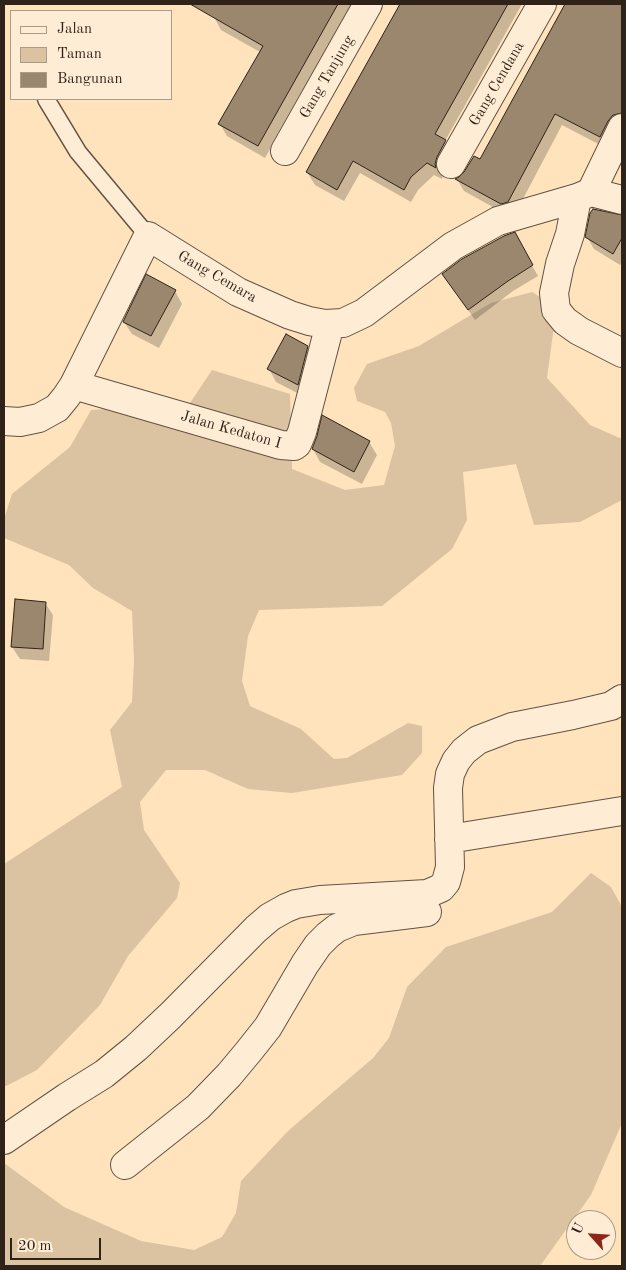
<!DOCTYPE html>
<style>
body{margin:0}
#map{position:relative;width:626px;height:1270px;overflow:hidden;background:#fee3bd;font-family:"Old Standard TT",serif}
canvas{display:block}
.frame{position:absolute;inset:0;border:5px solid #2f2219;pointer-events:none}
.legend{position:absolute;left:10px;top:10px;width:162px;height:90px;box-sizing:border-box;background:#feedd4;border:1px solid #ab9c89;margin:0;padding:6px 9px;list-style:none;font-size:15px;color:#2f2219}
.legend li{display:flex;align-items:center;gap:10px;height:25px}
.legend b{width:25px;border:1px solid #ab9c89}
.north{position:absolute;left:566px;top:1210px;width:50px;height:50px;box-sizing:border-box;background:#feedd4;border:1px solid #ab9c89;border-radius:50%;rotate:296deg;font-size:14px;font-weight:700;line-height:20px;text-align:center;color:#2f2219}
.north::after{content:'';display:block;margin:auto;width:18px;height:22px;background:#8f2418;clip-path:polygon(50% 0,100% 100%,50% 72%,0 100%)}
.scale{position:absolute;left:10px;top:1238px;width:91px;height:22px;box-sizing:border-box;border:2px solid #2f2219;border-top:0;padding-left:6px;font-size:15px;line-height:18px;white-space:nowrap;color:#2f2219;-webkit-text-stroke:4px #feedd4;paint-order:stroke}
</style>
<div id="map">
<canvas width="626" height="1270"></canvas>
<div class="frame"></div>
<ul class="legend">
<li><b style="height:6px;background:#feedd4"></b>Jalan</li>
<li><b style="height:14px;background:#dbc2a1"></b>Taman</li>
<li><b style="height:14px;background:#9b866e"></b>Bangunan</li>
</ul>
<div class="north">U</div>
<div class="scale">20 m</div>
</div>
<script>
const c = document.querySelector('canvas').getContext('2d');
c.lineJoin = 'round';
function fill(path, color) { c.fillStyle = color; c.fill(path, 'evenodd'); }
const toPath = rows => new Path2D(rows.map(r => 'M' + r).join(''));
function strokePath(path, color, width, dash) { c.strokeStyle = color; c.lineWidth = width; c.lineCap = dash ? 'butt' : 'round'; c.setLineDash(dash || []); c.stroke(path); }
function write(font, color, halo, rows, align = 'center') {
  c.font = font + ' "Old Standard TT",serif'; c.lineWidth = 4.5; c.setLineDash([]); c.textBaseline = 'middle'; c.strokeStyle = halo; c.fillStyle = color; for (const [text, x, y, turn = 0] of rows) {
    c.save(); c.translate(x, y); c.rotate((+turn || 0) * Math.PI / 180); c.textAlign = isNaN(turn) ? turn : align; if (halo) c.strokeText(text, 0, 0); c.fillText(text, 0, 0); c.restore();
  }
}
fill(toPath([
 [532,292,543,299,554,326,547,378,590,425,622,439,622,500,580,522,534,525,516,464,463,472,467,520,452,549,382,606,259,610,248,636,242,681,250,706,301,729,334,759,347,758,408,723,422,726,422,753,402,775,292,793,248,789,205,770,166,770,140,802,144,830,180,883,177,898,128,956,100,1005,37,1070,4,1087,4,864,122,787,110,730,132,702,134,661,132,611,93,588,69,565,4,538,4,519,12,494,70,447,91,410,190,403,212,370,290,394,292,469,345,490,384,485,395,446,391,423,385,412,357,401,354,388,367,364,419,346,491,303],
 [591,873,611,887,622,907,622,1123,591,1195,540,1266,4,1266,4,1163,64,1207,141,1241,194,1250,222,1237,236,1213,241,1181,288,1131,373,1058,389,1038,407,987,446,947,552,912]
]), '#dbc2a1');
fill(toPath([
 [221,4,353,4,265,158,227,136,220,124,260,52,221,30,214,17],
 [402,4,522,4,445,141,453,154,444,170,442,179,434,175,418,190,411,202,360,173,344,201,315,185,307,172],
 [566,4,622,4,622,109,602,146,562,125,515,214,509,216,464,191,457,179,481,161],
 [618,216,622,216,622,262,620,265,594,249,587,237],
 [514,234,538,276,513,291,475,320,450,284],
 [175,291,182,304,159,348,132,334,124,322],
 [307,347,315,359,305,397,276,382,269,369],
 [369,442,377,455,362,484,320,462,313,449],
 [45,603,53,615,49,661,20,659,12,647]
]), '#0003');
const building = toPath([
 [190,4,338,4,258,146,218,124,263,46,190,4],
 [400,4,508,4,435,134,446,140,437,157,435,164,436,168,427,163,411,177,404,190,353,161,337,190,306,172,400,4],
 [565,4,622,4,622,113,613,115,608,121,600,137,555,114,508,202,501,204,455,179,459,177,464,172,474,156,480,159,565,4],
 [593,209,622,215,622,238,613,254,585,237,590,213,593,209],
 [515,232,533,265,508,281,468,310,442,274,462,259,504,236,515,232],
 [146,274,176,290,151,336,123,322,146,274],
 [286,334,308,346,298,385,267,369,286,334],
 [322,415,370,441,354,472,312,449,317,436,322,415],
 [15,599,46,602,43,649,11,647,15,599]
]);
fill(building, '#9b866e');
strokePath(building, '#2f2219', 1);
const lane = toPath([
 [46,99,78,152,148,236]
]);
const street = toPath([
 [285,151,368,4],
 [451,164,542,4],
 [591,192,622,128],
 [577,198,570,234,560,264,554,293,556,310,565,321,579,331,622,353],
 [74,385,281,445,294,446,297,444,302,432,330,324],
 [4,421,20,422,39,418,57,408,66,397,74,385,148,236,238,292,290,315,309,321,325,324,343,323,364,313,453,246,498,221,577,198,591,192,622,200],
 [449,839,622,811],
 [4,1140,67,1097,104,1074,136,1048,170,1016,256,929,270,917,286,908,296,904,320,900,427,894,441,888,446,882,450,867,448,788,450,774,456,761,464,751,478,740,512,727,573,715,611,706,622,699],
 [125,1165,198,1107,229,1075,249,1051,268,1027,305,964,318,945,328,935,337,928,354,921,427,912]
]);
strokePath(lane, '#635242', 19);
strokePath(street, '#635242', 30);
strokePath(lane, '#feedd4', 16);
strokePath(street, '#feedd4', 28);
write('15px', '#2f2219', '#feedd4', [
 ["Gang Tanjung",327,77,-60],
 ["Gang Cendana",497,84,-60],
 ["Gang Cemara",217,277,30],
 ["Jalan Kedaton I",231,430,16]
]);
</script>
